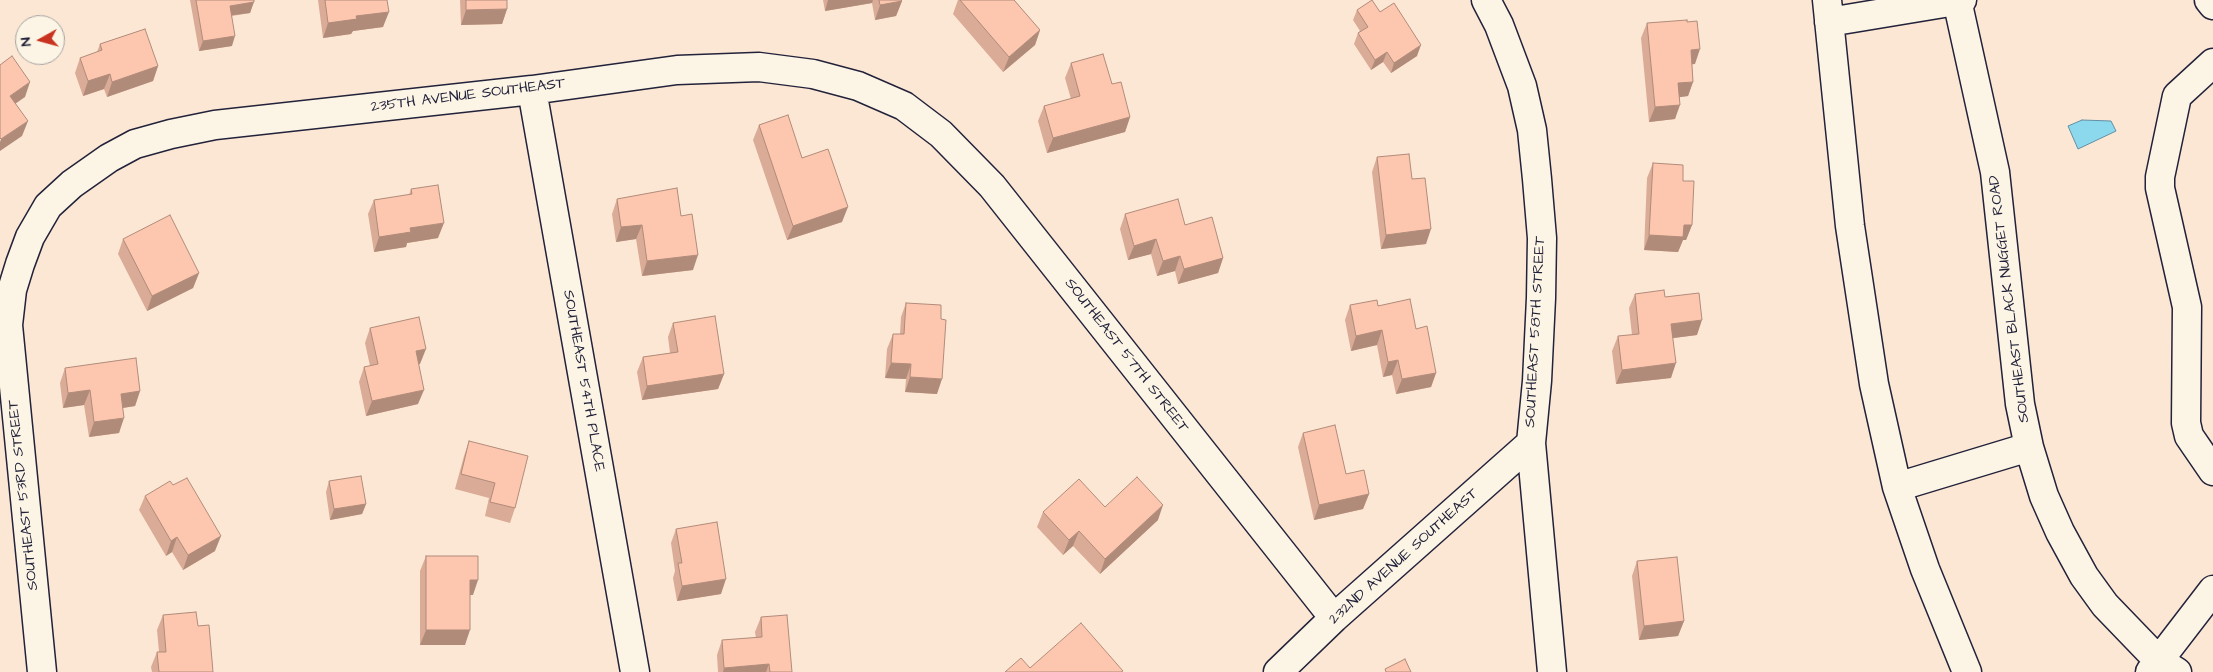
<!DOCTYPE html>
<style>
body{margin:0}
#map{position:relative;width:2213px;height:672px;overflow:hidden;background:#fce7d5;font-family:"Architects Daughter",sans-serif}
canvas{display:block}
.north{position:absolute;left:15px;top:15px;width:50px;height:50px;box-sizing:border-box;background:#fcf5e5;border:1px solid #a5a1a1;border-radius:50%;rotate:263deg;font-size:14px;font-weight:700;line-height:20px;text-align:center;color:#22223b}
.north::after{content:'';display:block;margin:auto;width:18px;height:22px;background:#c8321e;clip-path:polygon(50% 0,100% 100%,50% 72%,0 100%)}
</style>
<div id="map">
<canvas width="2213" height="672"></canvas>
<div class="north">N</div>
</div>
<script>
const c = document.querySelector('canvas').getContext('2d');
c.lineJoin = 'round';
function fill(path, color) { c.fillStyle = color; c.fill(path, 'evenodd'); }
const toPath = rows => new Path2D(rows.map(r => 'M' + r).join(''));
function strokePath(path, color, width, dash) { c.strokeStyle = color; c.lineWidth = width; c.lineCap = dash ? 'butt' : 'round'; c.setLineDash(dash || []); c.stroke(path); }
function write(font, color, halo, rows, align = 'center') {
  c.font = font + ' "Architects Daughter",sans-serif'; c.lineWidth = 5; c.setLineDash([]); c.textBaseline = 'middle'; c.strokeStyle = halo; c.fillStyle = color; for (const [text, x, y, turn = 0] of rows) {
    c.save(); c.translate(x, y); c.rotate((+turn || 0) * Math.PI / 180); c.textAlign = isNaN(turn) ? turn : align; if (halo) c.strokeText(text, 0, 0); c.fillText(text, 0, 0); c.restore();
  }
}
const water = toPath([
 [2082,120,2111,121,2116,131,2078,149,2068,126,2082,120]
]);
fill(water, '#8cd8ec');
strokePath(water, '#628fa5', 1);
const minor = toPath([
 [1486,0,1499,25,1522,86,1532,130,1537,179,1542,238,1541,298,1537,381,1531,443,1552,672],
 [1827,0,1850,226,1874,384,1897,487,1925,569,1967,672],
 [1957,0,1995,172,2020,404,2029,447,2044,496,2060,532,2084,576,2105,605,2158,660,2177,672],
 [2209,0,2213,5],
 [1829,22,1962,0],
 [2213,63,2177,96,2160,177,2160,188,2187,307,2186,423,2189,436,2213,471],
 [532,90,635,672],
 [1897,487,2029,447],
 [42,672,8,325,12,290,20,264,30,237,48,206,72,184,109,158,135,144,171,134,215,125,532,90,677,70,759,67,813,74,858,86,904,106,941,134,992,186,1334,618],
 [1278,672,1334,618,1531,443],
 [2150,672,2213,590]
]);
strokePath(minor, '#22223b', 31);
strokePath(minor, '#fcf5e5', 28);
fill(toPath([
 [190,0,254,0,250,13,232,16,232,46,199,51],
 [318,0,387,0,383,27,353,31,351,34,323,38],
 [460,0,507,0,507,9,502,24,461,25],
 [823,0,901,0,902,1,896,16,875,20,872,3,825,11],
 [958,0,1014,0,1040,30,1035,45,1003,72,953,14],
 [1357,10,1380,12,1417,56,1391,73,1383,62,1371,70,1354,44,1358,33,1360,31,1353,20],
 [1647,23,1695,64,1692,64,1693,82,1688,96,1680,97,1675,119,1649,122,1641,38],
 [100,44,158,66,153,81,107,97,104,89,83,96,75,73,80,58,97,52],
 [1071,63,1112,84,1130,117,1125,132,1047,153,1038,121,1044,106,1071,99,1065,78],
 [759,125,802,158,842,222,787,240,753,140],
 [1377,157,1412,179,1426,244,1381,249,1372,172],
 [1653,163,1683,181,1692,225,1686,240,1683,240,1678,252,1644,250,1647,178],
 [411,189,438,238,407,243,406,247,374,252,368,214,374,200,409,195],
 [617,199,681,216,693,270,642,276,636,239,616,242,612,214],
 [1125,214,1185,225,1223,258,1218,273,1178,284,1175,271,1157,276,1151,254,1128,260,1120,229],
 [123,239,199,273,193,288,147,311,118,254],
 [1635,294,1665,297,1697,335,1673,338,1671,378,1616,384,1612,351,1618,336,1632,335,1629,308],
 [906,303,937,394,905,392,906,379,885,378,887,349,893,334,900,334,901,317],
 [1350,305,1378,306,1416,329,1436,373,1431,387,1396,394,1392,375,1383,377,1377,345,1351,351,1345,320],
 [673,323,724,374,718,389,642,400,637,372,643,357,670,353,668,337],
 [370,328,420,364,418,364,418,404,366,416,359,382,364,367,370,366,365,343],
 [65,368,140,391,135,406,123,408,119,433,89,437,84,405,63,408,60,383],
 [1303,433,1346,474,1369,494,1363,509,1314,520,1298,447],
 [469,441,515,508,510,523,485,516,489,498,455,489,464,456],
 [329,481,366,504,362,514,330,520,326,492],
 [145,496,215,551,183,570,172,552,166,556,139,510],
 [1105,507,1158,520,1100,574,1073,546,1063,555,1037,527,1043,512],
 [676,529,721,594,677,601,673,578,675,571,671,543],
 [426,556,473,595,470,595,465,645,420,645,420,571],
 [1637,561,1684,621,1678,636,1639,640,1632,576],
 [163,615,198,626,213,672,152,672,151,667,157,652,159,652,157,630],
 [761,617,792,672,718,672,717,655,722,640,756,638,755,632]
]), '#daab96');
fill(toPath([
 [828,0,873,0,872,3,825,11],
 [902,1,896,16,875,20,880,5],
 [254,2,250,13,226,16,230,6],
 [507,9,502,24,461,25,466,10],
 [389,12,383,27,353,31,351,34,323,38,328,23,356,16],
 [1040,30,1035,45,1003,72,1009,57],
 [235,36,232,46,199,51,203,41],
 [1421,45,1417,56,1391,73,1394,63],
 [1700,49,1695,64,1685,65,1691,50],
 [1387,52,1383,62,1371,70,1375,60],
 [158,66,153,81,107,97,112,82],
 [110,74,104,89,83,96,88,81],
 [30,82,25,97,5,111,10,96],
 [1693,82,1688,96,1673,98,1678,83],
 [1680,105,1675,119,1649,122,1655,107],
 [1130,117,1125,132,1047,153,1053,138],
 [28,121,22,136,0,151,0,142,1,139],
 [848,207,842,222,787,240,793,226],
 [444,223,438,238,407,243,406,247,374,252,379,237,410,228],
 [642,225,636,239,616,242,621,227],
 [1684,225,1692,225,1686,240,1683,240,1678,252,1644,250,1649,235],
 [1431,229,1426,244,1381,249,1386,235],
 [1156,239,1151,254,1128,260,1134,246],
 [698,255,693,270,642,276,647,261],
 [1180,256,1175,271,1157,276,1163,261],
 [1223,258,1218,273,1178,284,1184,269],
 [199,273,193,288,147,311,152,296],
 [1702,320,1697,335,1666,339,1671,324],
 [1382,330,1377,345,1351,351,1356,336],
 [426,349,420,364,410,366,416,351],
 [1398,360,1392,375,1383,377,1388,362],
 [891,363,911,364,906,379,885,378],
 [1676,363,1671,378,1616,384,1622,370],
 [1436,373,1431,387,1396,394,1402,379],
 [724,374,718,389,642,400,647,386],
 [910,377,942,379,937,394,905,392],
 [90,390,84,405,63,408,68,393],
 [424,390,418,404,366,416,372,401],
 [140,391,135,406,116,409,121,394],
 [124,418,119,433,89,437,94,422],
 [1369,494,1363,509,1314,520,1319,505],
 [366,504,362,514,330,520,334,509],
 [1163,505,1158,520,1100,574,1105,559],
 [1079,531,1073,546,1063,555,1069,540],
 [221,536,215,551,183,570,188,555],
 [177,537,172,552,166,556,171,541],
 [726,579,721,594,677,601,682,586],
 [470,580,478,580,473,595,465,595],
 [1684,621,1678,636,1639,640,1644,626],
 [426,630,470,630,465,645,420,645],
 [769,664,766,672,723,672,724,668]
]), '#b18b7a');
const building = toPath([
 [196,0,254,0,254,2,230,6,235,36,203,41,196,0],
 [325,0,387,0,389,12,356,16,357,19,328,23,325,0],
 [466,0,507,0,507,9,466,10,466,0],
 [879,0,901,0,902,1,880,5,879,0],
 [960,0,1014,0,1040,30,1009,57,960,0],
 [1372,0,1380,12,1394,3,1421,45,1394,63,1387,52,1375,60,1358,33,1368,27,1357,10,1372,0],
 [1687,20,1687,22,1697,21,1700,49,1691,50,1693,82,1678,83,1680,105,1655,107,1647,23,1687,20],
 [145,29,158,66,112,82,110,74,88,81,80,58,102,50,100,44,145,29],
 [1103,54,1112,84,1121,82,1130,117,1053,138,1044,106,1080,96,1071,63,1103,54],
 [12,56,30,82,10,96,28,121,1,139,0,138,0,65,12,56],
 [788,115,802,158,828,149,848,207,793,226,759,125,788,115],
 [1409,154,1412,179,1425,178,1431,229,1386,235,1377,157,1409,154],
 [1653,163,1683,165,1683,181,1694,181,1692,225,1684,225,1683,237,1649,235,1653,163],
 [438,185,444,223,410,228,411,232,379,237,374,200,412,194,411,189,438,185],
 [677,188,681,216,692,214,698,255,647,261,642,225,621,227,617,199,677,188],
 [1178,199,1185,225,1212,217,1223,258,1184,269,1180,256,1163,261,1156,239,1134,246,1125,214,1178,199],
 [170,215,199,273,152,296,123,239,170,215],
 [1664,290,1665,297,1699,293,1702,320,1671,324,1676,363,1622,370,1618,336,1639,334,1635,294,1664,290],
 [1410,299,1416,329,1427,326,1436,373,1402,379,1398,360,1388,362,1382,330,1356,336,1350,305,1377,300,1378,306,1410,299],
 [906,303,941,305,941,319,946,320,942,379,910,377,911,364,891,363,893,334,904,334,906,303],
 [715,316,724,374,647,386,643,357,678,352,673,323,715,316],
 [419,317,426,349,416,351,424,390,372,401,364,367,378,364,370,328,419,317],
 [136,358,140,391,121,394,124,418,94,422,90,390,68,393,65,368,136,358],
 [1335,425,1346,474,1364,470,1369,494,1319,505,1303,433,1335,425],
 [469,441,528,456,515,508,490,502,495,483,461,474,469,441],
 [361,476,366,504,334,509,329,481,361,476],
 [1137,477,1163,505,1105,559,1079,531,1069,540,1043,512,1079,479,1105,507,1137,477],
 [187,478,221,536,188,555,177,537,171,541,145,496,170,481,173,485,187,478],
 [717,522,726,579,682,586,678,563,682,563,676,529,717,522],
 [426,556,478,556,478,580,470,580,470,630,426,630,426,556],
 [1677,557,1684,621,1644,626,1637,561,1677,557],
 [196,612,198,626,209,625,213,672,159,672,157,652,166,652,163,615,196,612],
 [787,615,792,672,770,672,769,664,724,668,722,640,762,637,761,617,787,615],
 [1081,623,1123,671,1121,672,1005,672,1021,658,1030,668,1081,623],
 [1405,659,1411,672,1386,672,1385,669,1405,659]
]);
fill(building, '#fdc7af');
strokePath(building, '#b18b7a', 1);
write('15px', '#22223b', '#fcf5e5', [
 ["235TH AVENUE SOUTHEAST",468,96,-7],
 ["SOUTHEAST BLACK NUGGET ROAD",2010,299,-97],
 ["SOUTHEAST 58TH STREET",1536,332,-87],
 ["SOUTHEAST 57TH STREET",1126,356,52],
 ["SOUTHEAST 54TH PLACE",583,381,80],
 ["SOUTHEAST 53RD STREET",24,495,-96],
 ["232ND AVENUE SOUTHEAST",1404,557,-42]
]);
</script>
